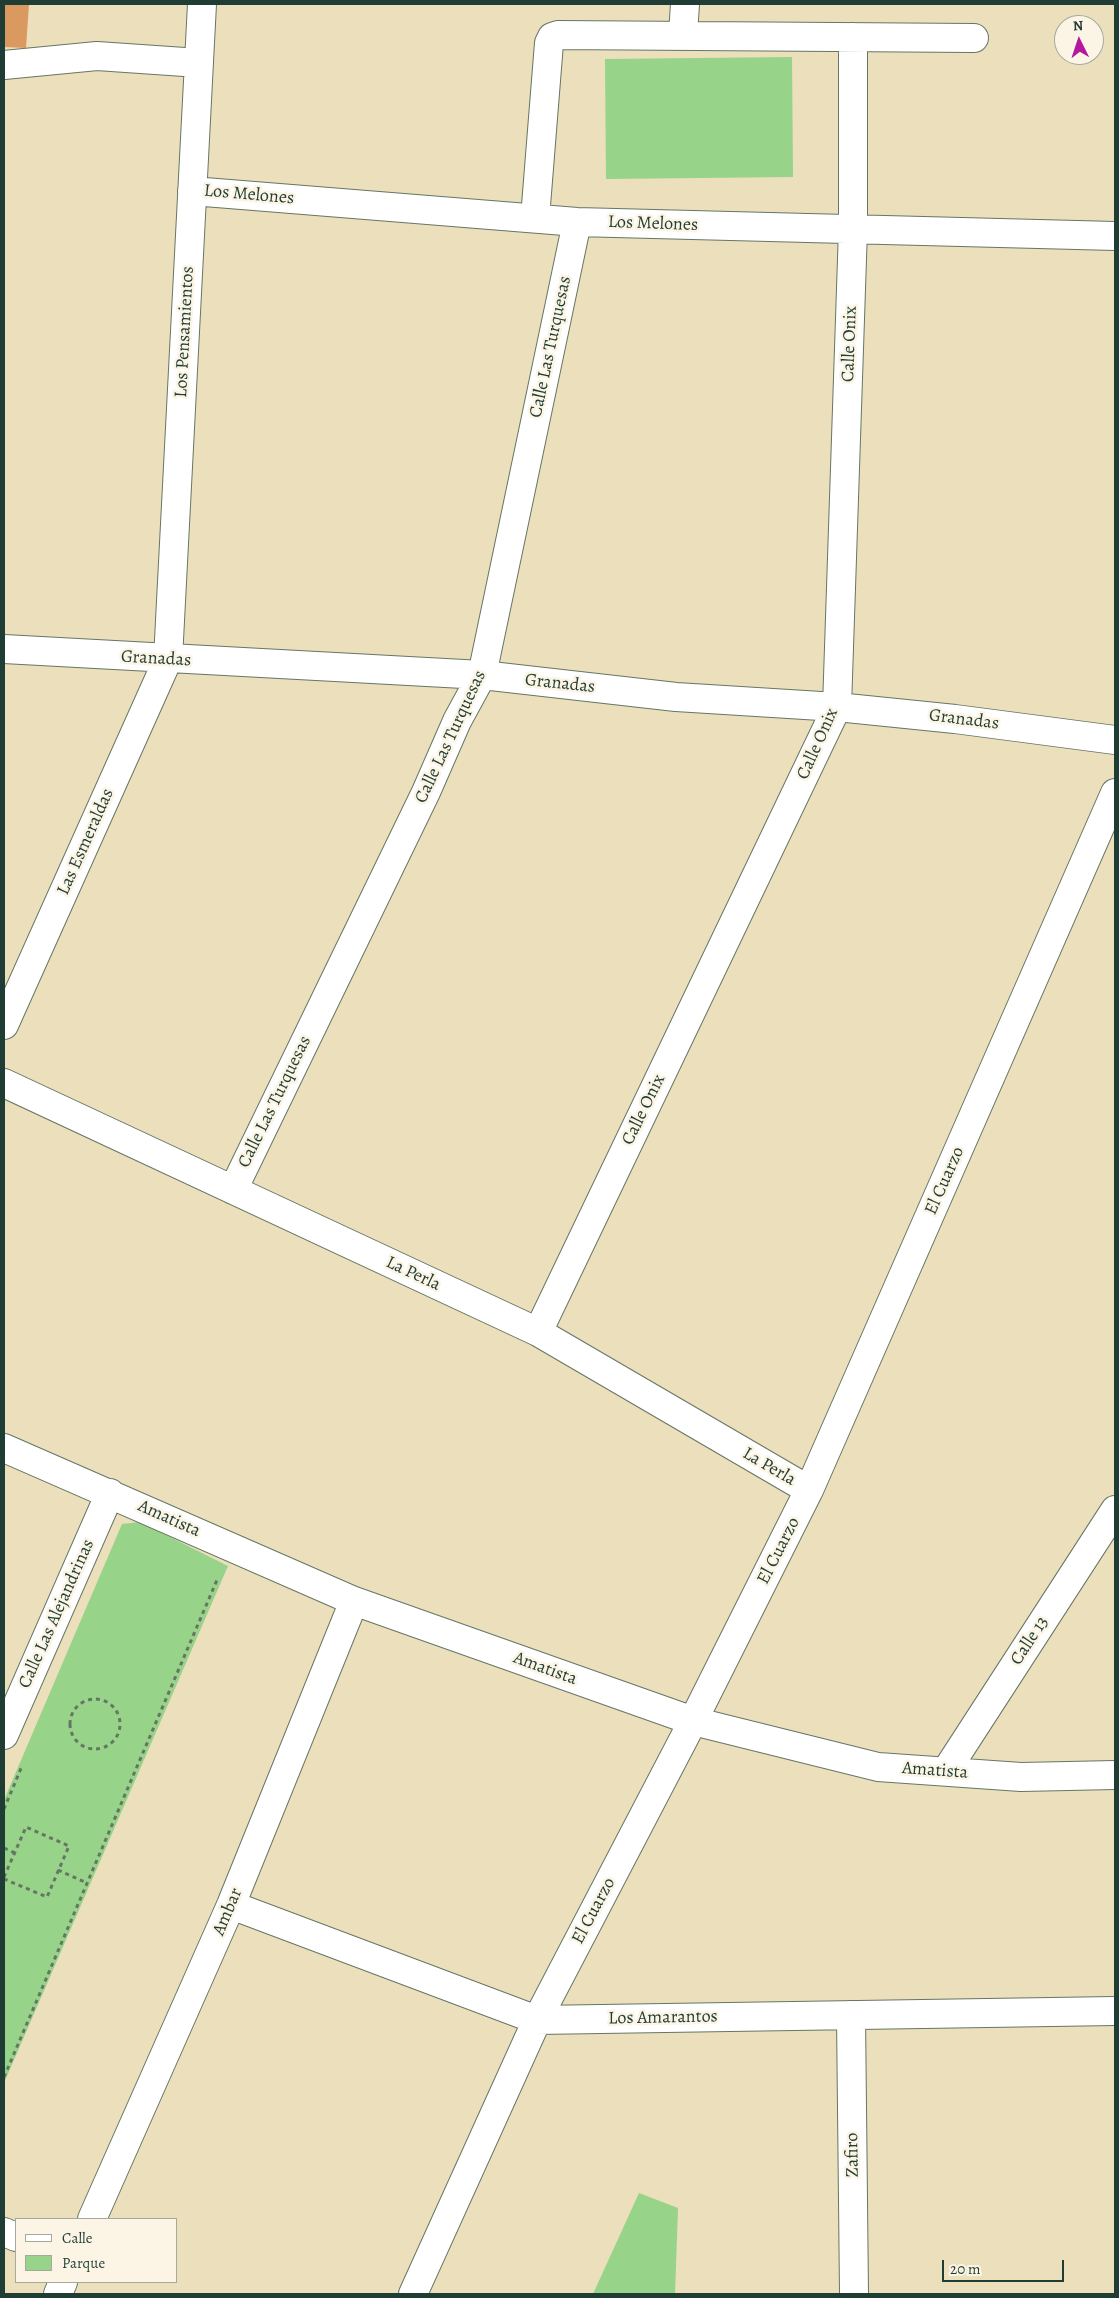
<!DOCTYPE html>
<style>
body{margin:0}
#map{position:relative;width:1119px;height:2298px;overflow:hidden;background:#ebdfbc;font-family:Alegreya,serif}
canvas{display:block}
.frame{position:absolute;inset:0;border:5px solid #1f3d34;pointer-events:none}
.legend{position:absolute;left:15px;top:2218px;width:162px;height:65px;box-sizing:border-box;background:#fcf5e5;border:1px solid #a4ab9e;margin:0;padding:6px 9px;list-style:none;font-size:15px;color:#1f3d34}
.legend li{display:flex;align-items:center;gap:10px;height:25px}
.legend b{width:25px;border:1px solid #a4ab9e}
.north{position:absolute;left:1054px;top:15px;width:50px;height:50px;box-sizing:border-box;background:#fcf5e5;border:1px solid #a4ab9e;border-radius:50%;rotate:356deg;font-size:14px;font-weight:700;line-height:20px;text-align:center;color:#1f3d34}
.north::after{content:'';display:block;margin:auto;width:18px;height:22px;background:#b5179e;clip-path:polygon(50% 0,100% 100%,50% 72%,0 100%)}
.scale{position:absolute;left:942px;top:2260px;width:122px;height:22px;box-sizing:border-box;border:2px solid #1f3d34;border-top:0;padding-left:6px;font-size:15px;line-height:18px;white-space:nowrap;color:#1f3d34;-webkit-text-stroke:4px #fcf5e5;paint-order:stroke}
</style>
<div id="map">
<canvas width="1119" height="2298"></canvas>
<div class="frame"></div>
<ul class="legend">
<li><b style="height:6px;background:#fff"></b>Calle</li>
<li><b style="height:14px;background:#97d388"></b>Parque</li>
</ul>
<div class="north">N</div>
<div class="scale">20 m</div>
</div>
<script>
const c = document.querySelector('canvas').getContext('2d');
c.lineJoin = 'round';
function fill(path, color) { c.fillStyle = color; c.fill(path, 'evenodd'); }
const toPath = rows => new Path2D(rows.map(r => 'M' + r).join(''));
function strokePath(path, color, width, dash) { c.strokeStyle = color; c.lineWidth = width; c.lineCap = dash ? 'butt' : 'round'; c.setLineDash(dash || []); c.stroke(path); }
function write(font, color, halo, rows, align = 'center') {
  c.font = font + ' Alegreya,serif'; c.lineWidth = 5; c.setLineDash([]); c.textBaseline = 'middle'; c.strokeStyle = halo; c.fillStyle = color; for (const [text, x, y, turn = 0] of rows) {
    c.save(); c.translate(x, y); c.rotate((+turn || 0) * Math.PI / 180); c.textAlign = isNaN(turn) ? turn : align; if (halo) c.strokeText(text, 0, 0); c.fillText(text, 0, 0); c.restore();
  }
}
fill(toPath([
 [792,57,793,177,606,179,605,59],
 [140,1522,228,1566,4,2083,4,1800,122,1524],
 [639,2193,678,2208,675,2294,593,2294]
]), '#97d388');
fill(toPath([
 [4,4,29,4,26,48,4,47]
]), '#da995e');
const minor = toPath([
 [683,34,685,4],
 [4,65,97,56,199,63],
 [192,191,577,222,1115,236],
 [535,218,549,43,552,37,558,35,974,38],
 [4,649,482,675,676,697,837,707,955,719,1115,740],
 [4,1025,168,659,202,4],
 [4,1083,538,1332,809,1490],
 [233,1190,426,792,457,721,482,675,577,222],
 [538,1332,837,707,853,229,853,37],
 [4,1448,354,1601,693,1721,878,1767,1021,1777,1115,1775],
 [4,1735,110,1493],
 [946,1771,1115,1510],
 [231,1905,537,2020,1115,2011],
 [851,2015,854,2294],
 [92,2219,231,1905,354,1601],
 [4,2232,16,2237],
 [58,2294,63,2282],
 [413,2294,537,2020,693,1721,809,1490,1115,793]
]);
strokePath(minor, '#667664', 30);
strokePath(toPath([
 '70 1724a25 25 0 1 1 50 0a25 25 0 1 1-50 0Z',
 [4,1809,22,1766],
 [4,1848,15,1853],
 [58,1870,87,1883],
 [4,1877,26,1827,69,1846,47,1897,4,1879],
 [4,2077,217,1580]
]), '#667664', 3, [4, 4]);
strokePath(minor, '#fff', 28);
write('18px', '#1f3d34', '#fcf5e5', [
 ["Los Melones",249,195,5],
 ["Los Melones",653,224,2],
 ["Los Pensamientos",185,332,-87],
 ["Calle Onix",850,344,-88],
 ["Calle Las Turquesas",551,347,-78],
 ["Granadas",156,659,3],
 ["Granadas",560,684,6],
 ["Granadas",964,720,7],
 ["Calle Las Turquesas",451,737,-65],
 ["Calle Onix",818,744,-66],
 ["Las Esmeraldas",86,842,-66],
 ["Calle Las Turquesas",275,1102,-64],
 ["Calle Onix",644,1110,-64],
 ["El Cuarzo",945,1181,-66],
 ["La Perla",413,1274,25],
 ["La Perla",769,1467,30],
 ["Amatista",169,1519,24],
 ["El Cuarzo",779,1551,-63],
 ["Calle Las Alejandrinas",57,1614,-66],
 ["Calle 13",1030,1641,-57],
 ["Amatista",545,1669,20],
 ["Amatista",935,1771,4],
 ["El Cuarzo",594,1911,-62],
 ["Ambar",228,1912,-67],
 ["Los Amarantos",663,2018,-1],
 ["Zafiro",853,2155,-91]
]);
</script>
